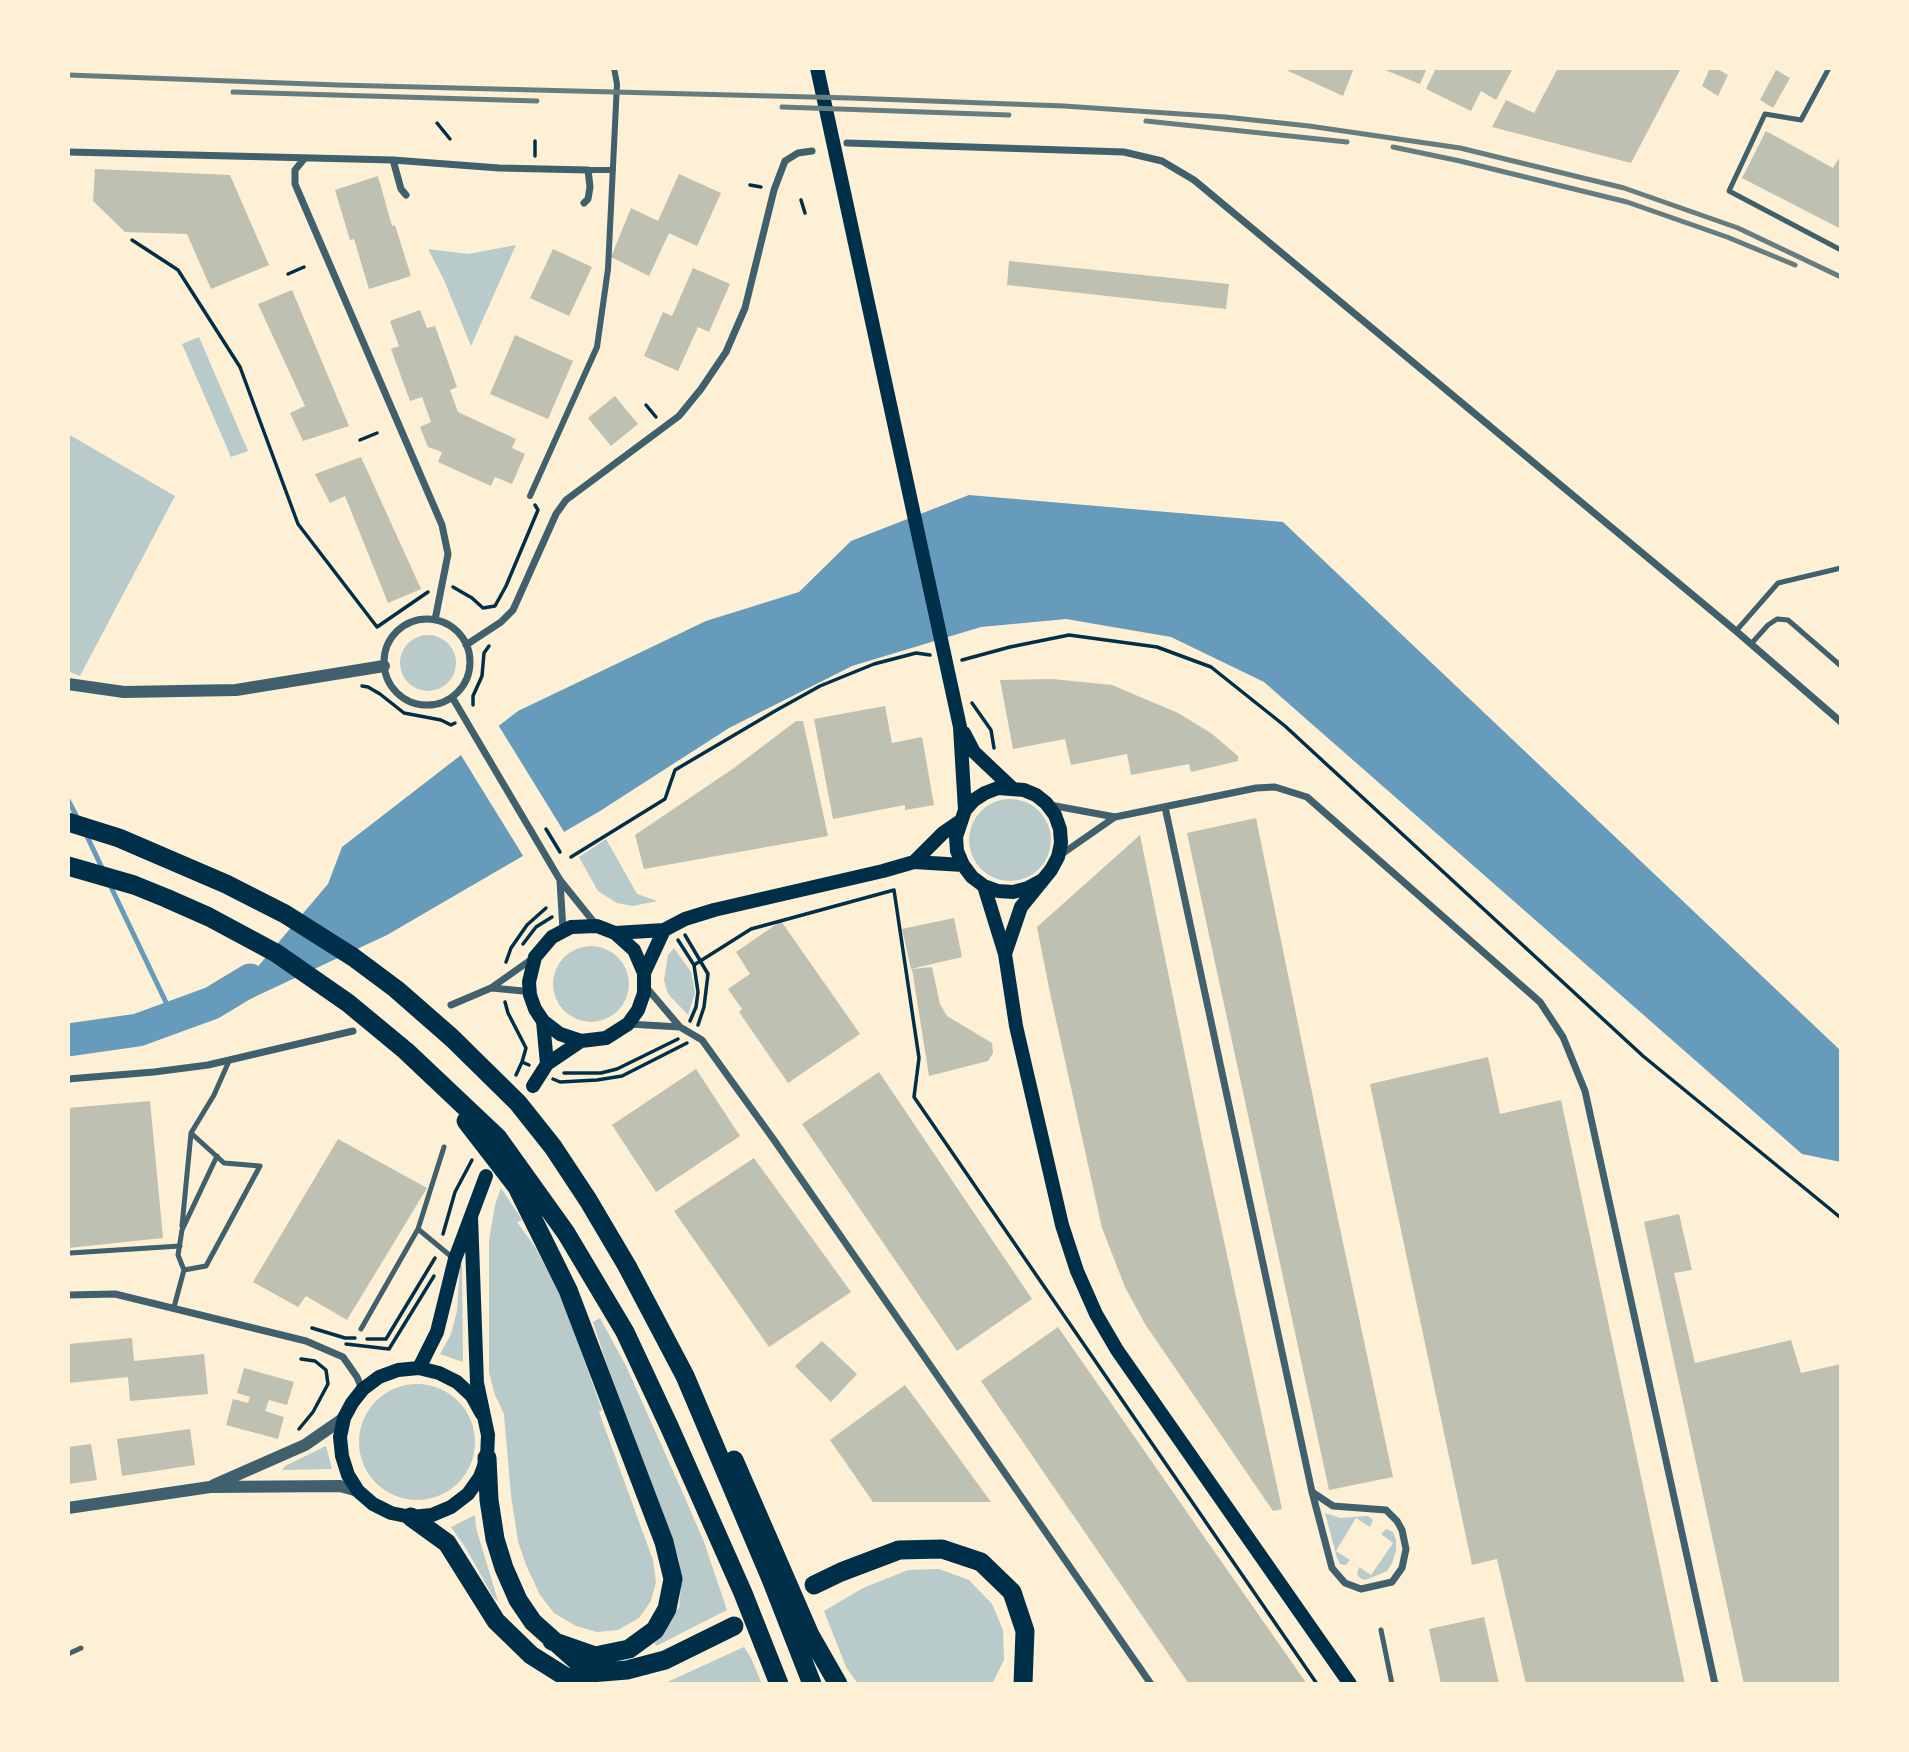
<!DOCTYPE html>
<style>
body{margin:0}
#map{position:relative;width:1909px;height:1752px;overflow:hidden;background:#fdf0d5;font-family:Mulish,sans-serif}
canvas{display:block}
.frame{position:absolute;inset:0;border:70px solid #fdf0d5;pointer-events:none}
</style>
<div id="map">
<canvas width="1909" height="1752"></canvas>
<div class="frame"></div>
</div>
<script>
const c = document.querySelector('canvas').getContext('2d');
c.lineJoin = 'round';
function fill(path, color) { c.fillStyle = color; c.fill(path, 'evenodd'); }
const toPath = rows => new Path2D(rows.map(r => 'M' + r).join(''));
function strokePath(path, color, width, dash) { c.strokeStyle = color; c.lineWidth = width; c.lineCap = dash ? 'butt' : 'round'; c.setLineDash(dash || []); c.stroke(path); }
fill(toPath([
 [516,245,471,346,444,280,428,249,468,254],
 [199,337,248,451,231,457,182,344],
 [68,434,175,496,80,676,68,671],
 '400 663a28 28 0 1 1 56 0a28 28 0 1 1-56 0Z',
 '969 840a41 41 0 1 1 82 0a41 41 0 1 1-82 0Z',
 [606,839,637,894,657,901,633,906,617,903,598,891,579,857],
 '553 984a38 38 0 1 1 76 0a38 38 0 1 1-76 0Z',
 [674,948,691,972,693,981,695,993,688,1015,668,994,664,980,668,955],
 [501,1188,522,1220,517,1222,535,1247,555,1284,568,1315,602,1410,599,1412,653,1560,656,1582,651,1601,639,1618,618,1630,597,1632,576,1626,554,1613,540,1595,526,1565,518,1541,511,1496,504,1414,495,1395,489,1373,489,1241,495,1205],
 [462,1264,463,1362,440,1354,451,1334,457,1311,460,1267],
 [600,1318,626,1366,682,1491,704,1542,727,1610,656,1646,655,1643,666,1629,679,1607,681,1587,679,1560,605,1359,593,1322],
 '359 1442a58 58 0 1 1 116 0a58 58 0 1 1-116 0Z',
 [326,1446,332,1469,282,1470,285,1466],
 [1325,1513,1340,1518,1368,1516,1373,1520,1370,1527,1356,1518,1336,1551,1350,1560,1346,1565,1340,1564,1337,1558],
 [475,1515,476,1528,498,1601,493,1597,467,1550,451,1527],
 [1386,1529,1393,1532,1396,1540,1396,1551,1392,1563,1387,1571,1380,1574,1365,1580,1360,1578,1357,1574,1359,1567,1371,1575,1393,1543,1381,1534],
 [939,1569,969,1580,992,1604,1003,1630,1004,1660,992,1684,858,1684,846,1667,824,1611,863,1588,908,1570],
 [744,1647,751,1658,762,1684,663,1684]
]), '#b9caca');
fill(toPath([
 [969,495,1283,522,1841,1051,1841,1162,1802,1154,1264,682,1171,637,1066,619,981,627,852,666,729,728,600,811,387,935,233,1007,187,999,255,970,328,884,342,847,518,711,706,621,799,592,851,541]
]), '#669bbc');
fill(toPath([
 [497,723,566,835,525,859,459,752]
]), '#fdf0d5');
strokePath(toPath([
 [68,800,78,819],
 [86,834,103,870],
 [110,885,173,1017]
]), '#669bbc', 5);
strokePath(toPath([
 [68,1040,138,1030,212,1003,250,980]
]), '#669bbc', 33);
fill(toPath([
 [1289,68,1354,68,1343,96,1288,71],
 [1380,68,1427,68,1420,84],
 [1436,68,1513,68,1496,100,1481,91,1471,111,1426,89],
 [1558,68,1681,68,1631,163,1492,127,1506,100,1534,113],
 [1710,68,1716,68,1728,75,1718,96,1702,86],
 [1776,70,1790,78,1773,108,1760,100],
 [1766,131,1833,168,1841,155,1841,229,1742,178],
 [95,169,230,175,269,265,211,289,187,234,125,232,93,201],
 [679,174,721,193,697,246,669,233,649,276,611,257,631,208,658,221],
 [378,176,392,226,395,225,411,276,369,289,354,239,350,240,335,190],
 [553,249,592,267,569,316,530,298],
 [1009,261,1229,284,1226,309,1007,285],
 [693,268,730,284,709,332,698,327,678,371,644,356,663,312,672,316],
 [292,290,349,426,303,441,290,413,305,406,258,304],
 [420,310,427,328,435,326,457,387,450,390,458,412,516,439,512,448,525,454,512,484,495,477,491,486,438,462,442,452,428,447,420,427,431,422,422,397,410,401,391,349,399,346,390,321],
 [515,335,573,361,548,419,490,394],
 [615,396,638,424,611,446,588,418],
 [361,457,421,589,388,603,345,496,330,503,315,474],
 [1052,679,1112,685,1178,713,1211,733,1238,756,1238,761,1191,772,1189,764,1131,775,1127,754,1071,765,1065,739,1013,749,1000,680],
 [885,706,892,743,922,737,934,805,905,810,905,805,833,819,814,719],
 [796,721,803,721,828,836,644,869,635,835,734,768],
 [1256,818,1336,1210,1393,1477,1329,1490,1187,833],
 [1140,835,1203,1144,1282,1509,1273,1511,1145,1324,1125,1287,1102,1228,1049,988,1037,927],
 [954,918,962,957,911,969,902,929],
 [781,921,860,1034,788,1083,739,1012,742,1009,728,989,750,974,736,952],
 [932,967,940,1004,947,1016,992,1043,993,1053,988,1061,929,1076,912,969],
 [1488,1057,1500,1114,1561,1100,1685,1684,1526,1684,1497,1559,1472,1565,1370,1084],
 [696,1069,740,1136,656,1192,612,1125],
 [879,1072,1032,1299,957,1351,802,1124],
 [150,1101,163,1238,68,1248,68,1108],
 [338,1139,427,1188,347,1320,306,1296,298,1307,253,1282],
 [754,1158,851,1292,769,1347,674,1211],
 [1679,1214,1692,1270,1674,1273,1695,1363,1791,1340,1801,1373,1841,1364,1841,1684,1744,1684,1644,1222],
 [1058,1327,1214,1551,1307,1684,1189,1684,981,1381],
 [132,1338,134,1361,204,1354,208,1394,130,1401,128,1377,68,1383,68,1344],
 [822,1341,857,1374,831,1402,795,1366],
 [244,1368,294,1382,287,1405,269,1400,265,1411,284,1417,278,1439,226,1425,233,1399,248,1403,250,1397,237,1393],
 [905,1385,937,1428,991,1502,873,1502,830,1440],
 [190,1429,195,1465,122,1476,117,1439],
 [91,1444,97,1480,68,1484,68,1447],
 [1484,1617,1499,1684,1441,1684,1429,1629]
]), '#bec0b2');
strokePath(toPath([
 [437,123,450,139],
 [535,156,535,141],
 [750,185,761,187],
 [801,200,805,213],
 [132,240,178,270,240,367,298,524,377,627,428,592],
 [288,274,304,267],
 [646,405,656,417],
 [360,440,377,433],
 [453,587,472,598,483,608,495,606,506,586,538,510,535,505],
 [962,660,1010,647,1069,635,1157,647,1211,667,1285,726,1643,1056,1841,1218],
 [362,686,368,687,380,694,404,713,441,720,451,725,455,723],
 [972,703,991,730,994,748],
 [473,705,473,696,482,676,484,653,489,646],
 [546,829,560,852],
 [571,857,665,799,675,770,775,711,820,686,874,664,916,653,930,655],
 [685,935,708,974,704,1007,698,1025],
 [678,940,694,965,698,992,696,1007,690,1021],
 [523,944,536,927,552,917],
 [506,962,511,948,527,925,546,908],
 [694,965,751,929,894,890,919,1058,914,1097,1317,1684],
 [505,1002,508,1013,526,1048,522,1062,529,1065],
 [564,1073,601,1073,617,1069,678,1039],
 [516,1075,522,1062],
 [553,1079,560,1082,597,1080,622,1076,687,1043],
 [443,1234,455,1192,472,1160],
 [312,1328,345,1338,355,1338],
 [367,1339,386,1339,435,1258],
 [346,1344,389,1349,434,1276],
 [299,1429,313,1412,328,1384,326,1370,315,1361,301,1359]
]), '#003049', 3.5);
strokePath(toPath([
 [1829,68,1801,120,1765,114,1729,191,1841,250],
 [1736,631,1778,583,1841,568],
 [1751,644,1768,625,1777,619,1788,620,1841,666],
 [191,1133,224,1163,260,1166,206,1266,184,1270,178,1255,182,1230,217,1156],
 [182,1226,191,1133,214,1095,229,1061],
 [418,1229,453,1258],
 [70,1253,180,1246],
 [174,1307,184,1270],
 [361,1329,418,1229,444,1147],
 [1381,1630,1392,1684],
 [68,1654,81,1648]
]), '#3f606c', 5);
strokePath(toPath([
 [588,170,613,170],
 [530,496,597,347,608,269,617,84,614,68]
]), '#3f606c', 6);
strokePath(toPath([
 [847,143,1124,152,1162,161,1194,180,1736,631,1841,722],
 [69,152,393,160,499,168,588,170,590,187,588,199,584,203],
 [304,159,295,170,295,184,442,525,448,554,435,620],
 [393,160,401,189,406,195],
 '384 662a43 43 0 1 1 86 0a43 43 0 1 1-86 0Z',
 [466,645,501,622,513,610,556,514,566,500,679,416,701,389,726,352,745,308,774,190,785,161,798,153,812,151],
 [452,697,560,880,597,926],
 [1050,805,1115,817,1256,788,1275,787,1307,797,1540,1002,1563,1037,1585,1091,1715,1684],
 [1165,807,1312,1492,1332,1568,1345,1583,1361,1589,1392,1582,1402,1568,1406,1549,1402,1530,1397,1521,1386,1510,1333,1506,1312,1492],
 [1059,856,1115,817],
 [560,881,563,930],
 [646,987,680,1027],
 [492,988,523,991,530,995],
 [451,1005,491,988,532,959],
 [628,1024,680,1027,702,1040,774,1140,1151,1684],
 [68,1079,154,1072,208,1065,353,1031],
 [68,1295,115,1294,306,1341,343,1357,357,1377,362,1389]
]), '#3f606c', 7);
strokePath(toPath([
 [68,684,124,692,236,690,384,666],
 [214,1485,305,1445,344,1418],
 [68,1508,210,1487,340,1486,358,1491]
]), '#3f606c', 12);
strokePath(toPath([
 [817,68,960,727,965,810],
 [964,733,974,752,1011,787],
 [914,862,943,833,959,822],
 [984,886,1005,954,1016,1026,1062,1225,1077,1271,1096,1314,1117,1350,1350,1684],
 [615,933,664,930,685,919,714,910,883,871,914,862,963,865],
 [1005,954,1021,907,1051,870,1058,857,1061,843,1060,829,1055,815,1046,803,1036,795,1024,790,998,788,985,793,974,800,965,810,956,837,957,851,963,865,972,877,984,886,998,891,1013,892,1028,888,1041,881],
 [644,973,634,950,615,933,597,926,571,927,552,937,535,957,529,982,530,995,535,1009,543,1021,560,1034,581,1041,606,1038,628,1024,638,1010,644,993,644,973,664,930],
 [543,1021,547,1064],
 [533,1086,547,1064,581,1041],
 [471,1216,477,1383,488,1435,487,1458,480,1477,468,1494,451,1507,432,1515,411,1517,391,1513,373,1504,358,1491,348,1475,342,1456,340,1437,344,1418,352,1403,363,1389,379,1377,398,1370,419,1368,439,1373,457,1382,472,1396,482,1414],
 [419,1368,437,1332,455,1259,486,1176]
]), '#003049', 14);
strokePath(toPath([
 [68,822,119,838,226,884,285,914,353,957,396,989,452,1038,518,1103,553,1147,588,1200,627,1266,685,1376,771,1579,812,1684],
 [68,866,134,885,166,898,209,917,276,953,348,1003,406,1051,498,1138,566,1233,625,1332,669,1426,743,1593,779,1684],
 [466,1121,517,1187,568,1290,664,1542,673,1579,667,1609,655,1630,629,1649,595,1656,552,1641],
 [487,1458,489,1500,495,1539,504,1568,518,1600,533,1622,590,1673],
 [734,1460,810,1635,838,1684],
 [411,1517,447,1543,496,1621,531,1655,577,1684],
 [814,1585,841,1572,899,1550,942,1549,981,1562,1012,1592,1025,1631,1023,1684],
 [579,1670,590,1673,627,1670,665,1660,734,1626]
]), '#003049', 19);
strokePath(toPath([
 [68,75,338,85,850,98,1064,106,1225,117,1309,126,1460,148,1624,188,1738,228,1841,277],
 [233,92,537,101],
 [782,107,1009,115],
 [1146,121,1347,142],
 [1393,147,1460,161,1627,202,1727,237,1795,265]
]), '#657d81', 5);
</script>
